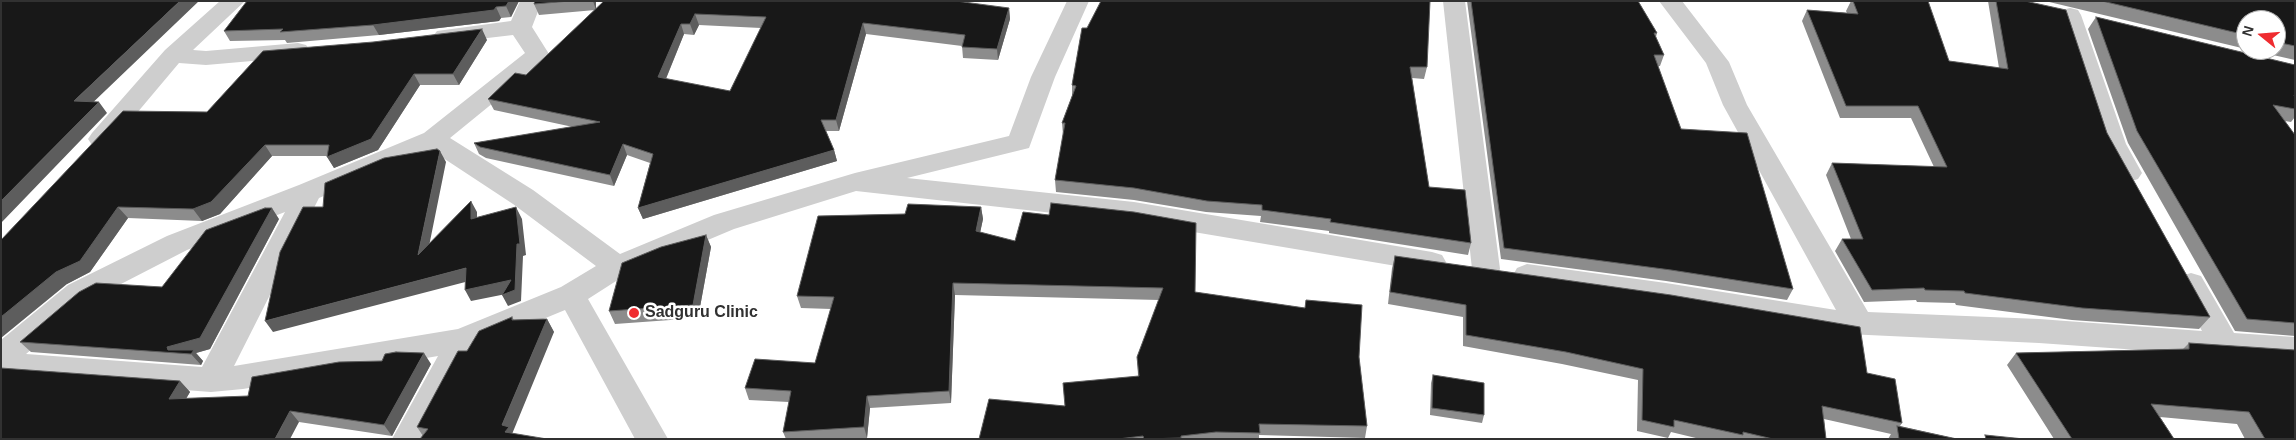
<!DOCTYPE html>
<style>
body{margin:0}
#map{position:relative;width:2296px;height:440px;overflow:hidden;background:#fff;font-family:Arial,sans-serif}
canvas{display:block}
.frame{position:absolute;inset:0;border:2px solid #313131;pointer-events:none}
.north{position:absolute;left:2236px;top:10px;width:50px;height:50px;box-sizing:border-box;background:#fff;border:1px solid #adadad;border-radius:50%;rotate:287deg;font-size:14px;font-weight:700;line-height:20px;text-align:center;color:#313131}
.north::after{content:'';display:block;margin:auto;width:18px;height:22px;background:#ef2c30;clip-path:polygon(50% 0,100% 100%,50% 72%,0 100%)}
</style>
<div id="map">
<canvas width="2296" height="440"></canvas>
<div class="frame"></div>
<div class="north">N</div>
</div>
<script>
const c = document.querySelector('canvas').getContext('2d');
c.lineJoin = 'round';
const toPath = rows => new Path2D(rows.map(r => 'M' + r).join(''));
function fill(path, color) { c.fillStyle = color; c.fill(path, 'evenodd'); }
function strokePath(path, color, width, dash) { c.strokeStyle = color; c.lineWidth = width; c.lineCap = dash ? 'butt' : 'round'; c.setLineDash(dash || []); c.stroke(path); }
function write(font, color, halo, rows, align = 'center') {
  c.font = font + ' Arial,sans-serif'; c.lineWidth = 5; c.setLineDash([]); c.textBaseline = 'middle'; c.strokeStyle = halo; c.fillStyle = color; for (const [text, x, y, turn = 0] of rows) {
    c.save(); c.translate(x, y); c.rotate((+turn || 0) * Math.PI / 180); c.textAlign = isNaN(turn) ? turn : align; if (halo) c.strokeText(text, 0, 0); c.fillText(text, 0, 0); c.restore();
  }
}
fill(toPath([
 [220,1,245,1,193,50,206,51,298,43,306,45,310,50,306,55,298,57,206,65,179,63,110,145,101,147,92,145,88,139,92,133,165,50,220,1],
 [520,1,542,1,532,27,549,54,542,63,450,138,533,190,620,254,714,215,855,173,1009,136,1031,77,1067,1,1089,1,1055,77,1029,148,907,178,1134,202,1432,252,1442,255,1446,262,1442,269,1432,272,1134,222,856,191,734,229,627,274,588,299,668,439,635,439,565,310,473,348,425,439,392,439,438,356,243,389,211,392,1,376,1,340,68,285,167,236,299,185,424,133,525,53,513,35,445,43,437,41,433,36,437,31,511,21,520,1],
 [431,150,513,204,596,266,561,287,458,329,234,366,319,198,431,150],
 [285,212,202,367,26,354,88,301,187,250,285,212],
 [1443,1,1465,1,1500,269,1496,276,1486,280,1476,276,1472,269,1443,1],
 [1659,1,1682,1,1729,62,1747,105,1868,312,2039,319,2202,331,2177,284,2181,276,2191,273,2201,276,2234,333,2295,337,2295,361,2039,343,1847,334,1517,282,1513,275,1517,268,1527,264,1666,283,1836,310,1723,105,1706,63,1659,1],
 [2070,8,2078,10,2081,15,2126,144,2142,173,2138,179,2129,182,2120,179,2100,144,2059,15,2062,10,2070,8]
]), '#cecece');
fill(toPath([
 [247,1,519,1,511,17,501,18,499,21,379,35,287,43,285,40,230,41,224,31],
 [535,1,596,1,596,8,1009,8,1010,19,998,60,963,58,962,46,866,34,839,131,826,131,834,150,837,161,643,219,638,208,650,163,627,155,614,186,486,158,479,154,474,143,573,127,494,110,488,99,526,75,595,10,539,15,534,4],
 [699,25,761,28,730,91,666,79,684,34,694,35],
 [1467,1,1638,1,1657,33,1656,37,1664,55,1660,66,1658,66,1681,129,1793,289,1787,300,1666,281,1501,259],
 [1851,1,1853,1,1949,61,1999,68,1988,1,2025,1,2107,133,2210,317,2199,329,2072,320,1956,305,1955,303,1917,302,1916,300,1864,302,1835,251,1842,239,1851,239,1826,175,1832,163,1934,167,1911,118,1840,118,1802,21,1807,10,1847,13,1846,11],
 [2045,1,2295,1,2295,60,2251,50,2276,50,2276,20,2246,20,2246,49],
 [2096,17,2295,65,2295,117,2291,122,2285,121,2295,135,2295,336,2235,331,2128,143,2088,29],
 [1082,28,1427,67,1424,79,1412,78,1429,187,1471,243,1468,255,1329,233,1329,231,1260,222,1261,216,1206,212,1134,200,1056,192,1055,180,1063,135,1062,123,1072,96,1072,85],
 [487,40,459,85,420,85,378,150,334,168,327,156,272,156,220,214,202,221,128,218,90,272,67,284,1,240,207,112],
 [981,207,983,219,980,232,1195,292,1305,308,1306,300,1359,357,1367,426,1365,438,1259,435,1259,439,979,439,1065,406,1138,376,1137,357,1159,300,955,295,951,403,870,408,867,438,786,439,783,432,789,402,749,400,745,388,815,363,831,309,801,308,797,296,905,214],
 [279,219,210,349,196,353,203,361,201,365,31,352,20,342,162,287],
 [706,235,711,247,698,318,615,324,609,311],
 [1395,256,1867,373,1902,423,1900,426,1957,439,1888,439,1891,434,1824,419,1826,439,1700,439,1671,432,1668,438,1637,431,1638,380,1562,364,1463,346,1463,317,1388,304,1392,268],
 [512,317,514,320,547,319,554,332,423,436,417,427,467,351],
 [2189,343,2295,439,2245,439,2237,424,2160,417,2174,439,2054,439,2007,365,2016,353,2183,349],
 [431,364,392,436,299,422,1,439,180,381,190,392,186,399,248,396],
 [1433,375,1484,415,1482,423,1430,415,1431,383]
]), '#8c8c8c');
fill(toPath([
 [180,1,199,1,83,112,74,101],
 [509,1,519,1,511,17,506,6],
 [593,1,596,1,596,10],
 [496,7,501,18,499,21,379,35,373,25],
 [1009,8,1010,19,998,60,997,49],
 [695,14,699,25,694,35,690,24],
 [863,23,866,34,839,131,836,120],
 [681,24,684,34,662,88,658,77],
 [482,29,487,40,459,85,453,74],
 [414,74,420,85,378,150,334,168,327,157],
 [99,102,107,113,1,223,1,201],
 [623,144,627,155,614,186,610,175],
 [265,145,272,156,220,214,202,221,193,209],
 [834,150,837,161,643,219,638,208],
 [440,151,446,162,425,266,418,255],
 [471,201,477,212,477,230,471,219],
 [118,207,128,218,90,272,67,284,1,338,1,317],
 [516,207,522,219,526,255,523,256,521,301,508,306,502,295,506,294,471,301,465,290],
 [981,207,983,219,978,243,976,231],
 [272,208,279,219,210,349,196,353,203,361,201,365,191,354,168,350,167,347],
 [706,235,711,247,698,318,693,305],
 [466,268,473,280,273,332,265,321],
 [953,283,955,295,951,403,949,391],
 [547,319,554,332,510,439,502,425],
 [424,353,431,364,392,436,384,425],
 [180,381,190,392,179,410,169,399],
 [867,396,870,408,867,438,864,427],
 [290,411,299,422,290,439,275,439]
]), '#5d5d5d');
const building = toPath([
 [1,1,180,1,74,101,99,102,1,201,1,1],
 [247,1,509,1,506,6,496,7,494,10,373,25,280,32,283,29,224,31,247,1],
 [535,1,570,1,534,4,535,1],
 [604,1,956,1,1009,8,997,49,962,47,965,35,863,23,836,120,821,120,834,150,638,208,653,154,623,144,610,175,480,147,474,143,600,122,488,99,515,73,526,75,604,1],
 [695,14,766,17,730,91,658,77,681,24,690,24,695,14],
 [1101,1,1430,1,1427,67,1410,67,1429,187,1465,190,1471,243,1330,222,1331,219,1262,210,1262,205,1207,201,1134,188,1055,180,1065,123,1062,123,1076,86,1072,85,1082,28,1087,28,1101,1],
 [1471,1,1638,1,1657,33,1654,33,1664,55,1654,55,1681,129,1747,133,1793,289,1671,270,1504,248,1471,1],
 [1853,1,1928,1,1949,61,2008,69,1996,1,2025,1,2066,10,2107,133,2210,317,2082,308,1965,293,1964,291,1925,290,1924,288,1872,290,1842,239,1863,239,1832,163,1947,167,1918,106,1846,106,1807,10,1858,14,1853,1],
 [2102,1,2295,1,2295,46,2276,42,2276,20,2246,20,2246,35,2102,1],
 [2096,17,2295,65,2295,96,2294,95,2295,98,2295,109,2273,105,2295,135,2295,323,2247,319,2137,131,2096,17],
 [482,29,453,74,414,74,371,139,327,157,329,145,265,145,211,202,193,209,118,207,80,261,56,272,1,317,1,240,123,111,207,112,263,51,373,42,482,29],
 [437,149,440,151,418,255,471,201,471,219,516,207,520,244,517,244,515,290,502,295,511,280,465,290,466,268,265,321,280,252,303,207,323,207,325,183,384,158,437,149],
 [1051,203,1134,212,1196,223,1195,292,1305,308,1306,300,1362,305,1359,357,1367,426,1259,424,1260,433,1216,432,1181,436,1181,438,1144,439,1143,436,1118,439,979,439,989,399,1065,406,1063,383,1139,376,1137,357,1163,288,953,283,949,391,867,396,864,427,783,432,791,391,745,388,755,359,815,363,834,297,797,296,818,216,905,214,908,204,981,207,976,231,1015,241,1023,212,1049,215,1051,203],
 [265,208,272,208,200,338,167,347,168,350,194,350,191,354,20,342,79,292,96,283,162,287,206,230,265,208],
 [706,235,693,305,609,311,622,263,661,247,706,235],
 [1395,256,1671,295,1860,327,1867,373,1895,379,1902,423,1822,406,1826,439,1773,439,1743,432,1743,435,1674,420,1674,427,1642,420,1643,369,1566,352,1466,335,1466,305,1390,292,1395,256],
 [512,317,512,320,547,319,502,425,509,427,505,432,547,439,420,439,428,429,417,427,458,351,467,351,479,331,512,317],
 [2189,343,2295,350,2295,439,2265,439,2249,412,2151,404,2174,439,2072,439,2016,353,2189,349,2189,343],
 [396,352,424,353,384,425,290,411,275,439,1,439,1,368,180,381,169,399,248,396,252,377,339,362,382,361,385,354,396,352],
 [1433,375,1484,383,1484,415,1432,408,1433,375],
 [1897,426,1957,439,1899,439,1897,426],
 [1985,435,2024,439,1986,439,1985,435]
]);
fill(building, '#181818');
strokePath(building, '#5d5d5d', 1);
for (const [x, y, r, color] of [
 [634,313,6,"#ef2c30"]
]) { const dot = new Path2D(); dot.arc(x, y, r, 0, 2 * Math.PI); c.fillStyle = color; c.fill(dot); strokePath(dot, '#fff', 2); }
write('bold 16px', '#313131', '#fff', [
 ["Sadguru Clinic",645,313]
], 'left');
</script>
